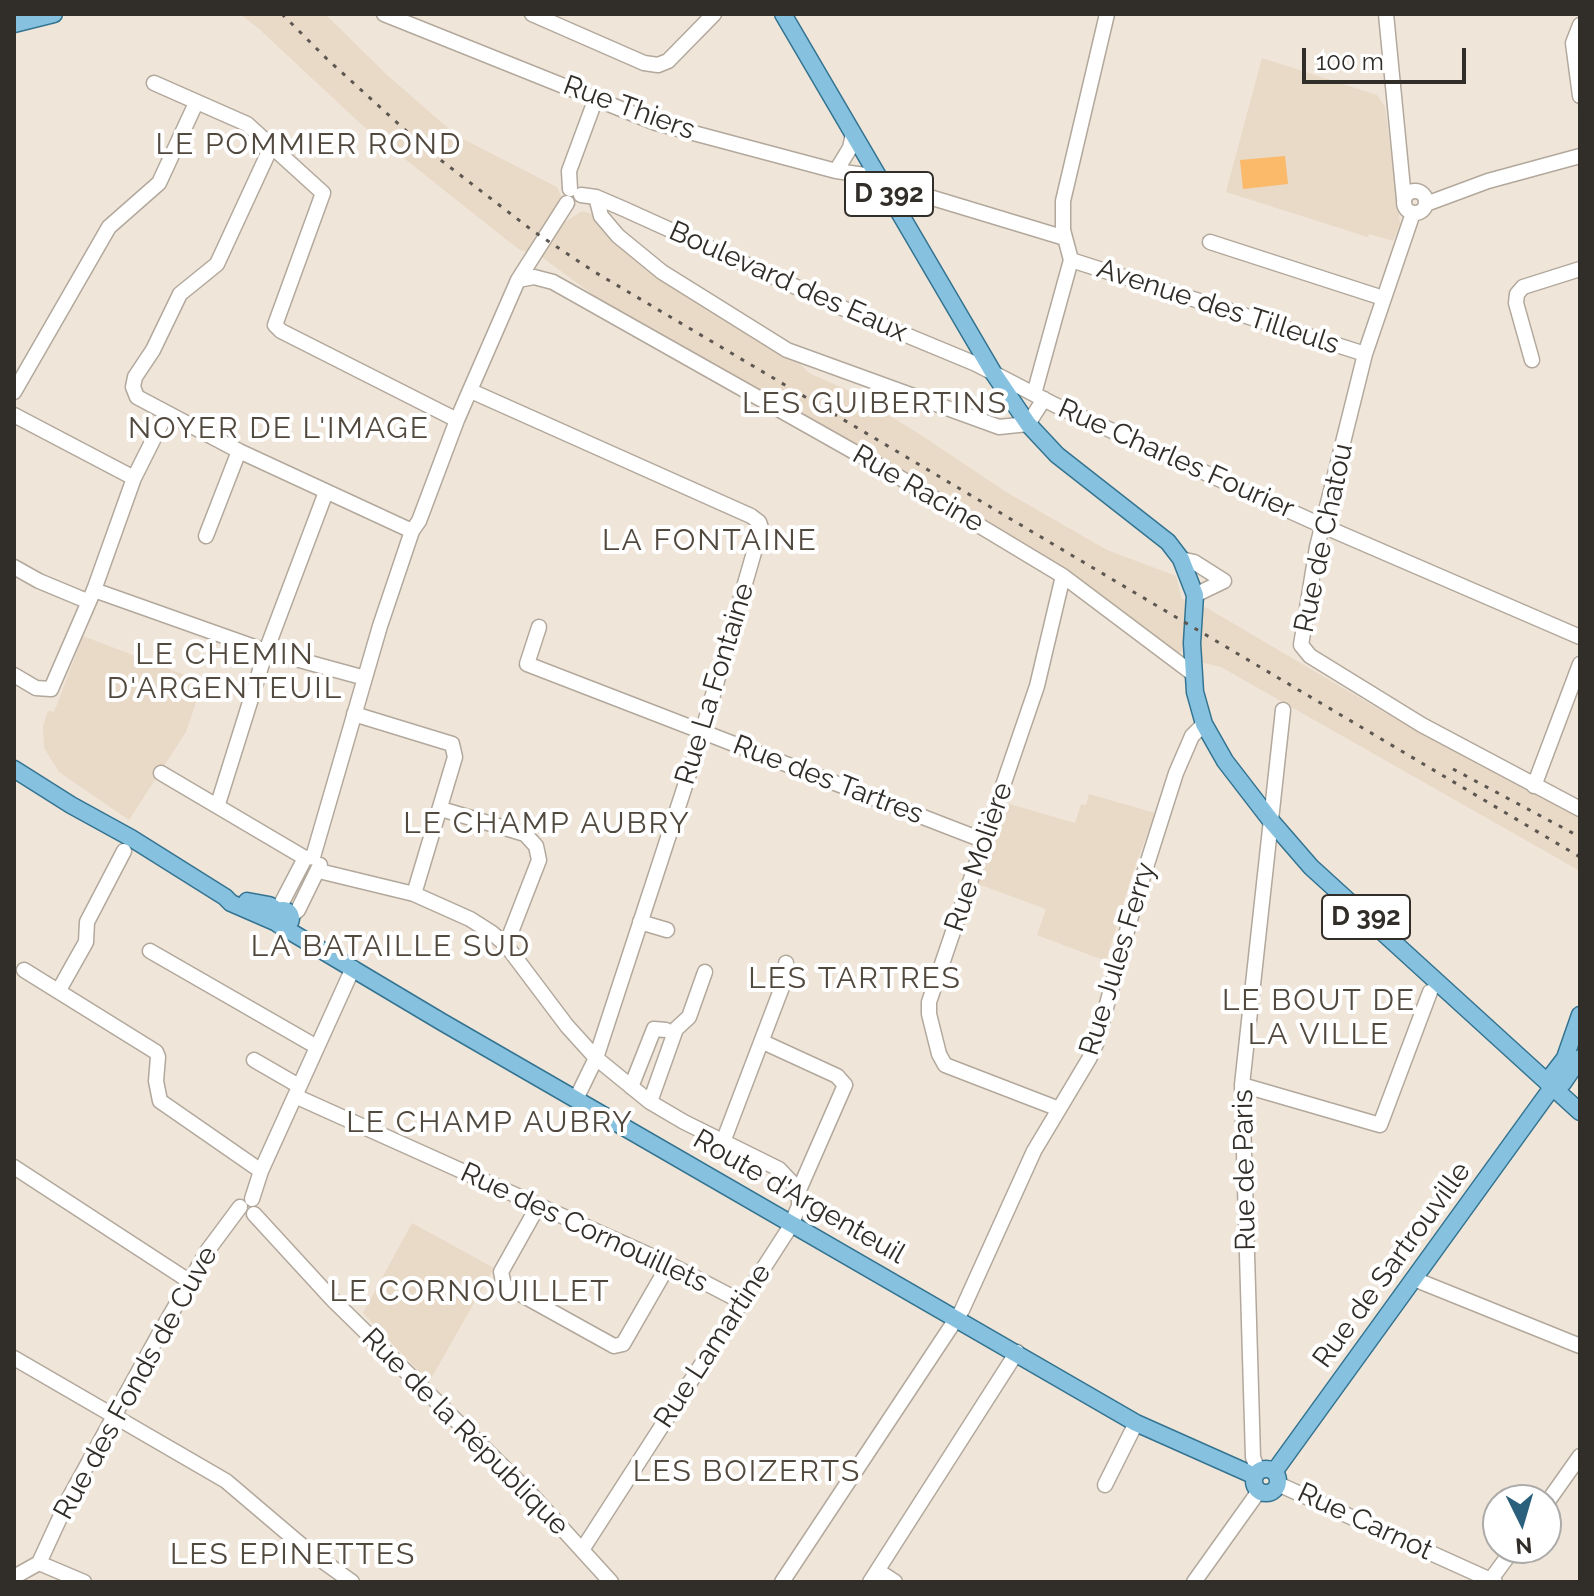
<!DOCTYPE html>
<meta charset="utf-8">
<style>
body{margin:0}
#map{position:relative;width:1594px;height:1596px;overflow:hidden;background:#f0e5d9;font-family:Raleway,sans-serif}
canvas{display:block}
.frame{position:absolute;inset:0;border:16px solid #312d28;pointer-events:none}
.north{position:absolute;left:1482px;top:1484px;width:80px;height:80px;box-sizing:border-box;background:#fff;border:2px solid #adaba9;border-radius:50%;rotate:175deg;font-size:22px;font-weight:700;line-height:32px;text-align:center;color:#312d28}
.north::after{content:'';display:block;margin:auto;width:28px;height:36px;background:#2a607b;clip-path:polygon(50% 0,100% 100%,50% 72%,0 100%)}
.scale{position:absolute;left:1302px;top:48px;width:164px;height:36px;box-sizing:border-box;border:4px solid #312d28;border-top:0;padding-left:10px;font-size:24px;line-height:28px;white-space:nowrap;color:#312d28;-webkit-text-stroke:6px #fff;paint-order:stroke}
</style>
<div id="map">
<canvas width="1594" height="1596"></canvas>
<div class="frame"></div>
<div class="north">N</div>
<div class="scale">100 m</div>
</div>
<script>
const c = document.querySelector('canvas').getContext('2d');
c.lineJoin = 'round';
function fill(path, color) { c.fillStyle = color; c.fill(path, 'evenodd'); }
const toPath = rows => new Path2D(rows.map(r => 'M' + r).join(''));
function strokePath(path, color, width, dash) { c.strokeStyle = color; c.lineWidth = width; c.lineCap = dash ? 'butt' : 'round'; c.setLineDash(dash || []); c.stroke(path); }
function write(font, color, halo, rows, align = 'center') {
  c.font = font + ' Raleway,sans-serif'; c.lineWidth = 8; c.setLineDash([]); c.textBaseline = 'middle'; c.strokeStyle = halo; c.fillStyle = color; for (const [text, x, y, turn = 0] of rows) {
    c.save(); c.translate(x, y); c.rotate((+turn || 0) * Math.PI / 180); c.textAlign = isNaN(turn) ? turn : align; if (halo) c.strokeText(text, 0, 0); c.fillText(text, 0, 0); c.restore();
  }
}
fill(toPath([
 [240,14,325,14,387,75,457,136,557,187,561,196,555,214,565,222,582,211,595,215,641,260,792,356,809,373,845,389,921,435,1006,492,1107,550,1176,576,1182,599,1207,608,1392,717,1580,814,1580,871,1221,667,1200,662,1186,628,1182,651,1177,654,1068,574,595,300,596,297,539,255,520,250,503,237,361,124,258,28],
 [1262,58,1377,95,1385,107,1399,214,1400,225,1393,241,1369,234,1368,237,1226,192],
 [83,636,203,682,186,732,129,820,59,772,44,748,43,726,48,711,54,712],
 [1089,794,1155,813,1132,875,1106,961,1037,935,1046,909,978,884,1006,803,1075,823,1081,804,1086,805],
 [412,1223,494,1268,429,1382,363,1313]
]), '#e9d9c7');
fill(toPath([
 [1285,156,1288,184,1243,189,1240,160]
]), '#faba6a');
const minor = toPath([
 [384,14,656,123,836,171,865,175,893,186,1065,238],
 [532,14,644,63,658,65,668,61,714,14],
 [1386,14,1404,199],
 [1580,25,1573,43,1580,96],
 [154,83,247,124,323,193,275,325,281,331,457,420],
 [272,145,217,264,180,294,153,350,135,377,133,387,137,397,239,451,412,531],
 [836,171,850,148,853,134],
 [570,189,569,171,596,98],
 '1404 202a11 11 0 1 1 22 0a11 11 0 1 1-22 0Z',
 [581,195,596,197,624,209,858,315,976,364,1055,405,1323,526,1580,637],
 [596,197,601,216,618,236,662,272,787,350,999,427,1028,424,1044,399],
 [1426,204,1488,181,1580,156],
 [1413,213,1365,354,1317,547,1301,645,1310,656,1422,725,1580,809],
 [1210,242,1383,298],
 [1071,260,1365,354],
 [518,280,534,277,553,282,897,476,1063,576,1192,673],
 [1532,360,1516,303,1517,294,1523,287,1580,269],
 [471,391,751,516,759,522,761,528,700,740,596,1058,576,1099],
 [14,392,109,227,159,183,196,103],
 [1034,394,1071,260,1063,230,1063,201,1107,14],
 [14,415,134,478],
 [206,536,239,451],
 [1181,559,1194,562,1224,581,1195,595],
 [14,567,39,581,87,601],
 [94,590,263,650,365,678],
 [539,627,527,664,985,841],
 [14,675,36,688,51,689,94,590,134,478,166,414],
 [354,714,452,744,455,757,414,894],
 [161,773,305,858],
 [1534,786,1580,664],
 [218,804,266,651,326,492],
 [441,809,525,834,536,846,539,860,506,945],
 [313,857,380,626,412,531,419,521,457,420,518,280,567,203],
 [319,871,414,894,470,919,492,933,506,945,567,1026,596,1058,650,1102,684,1122,779,1169,799,1190,799,1206,790,1227,582,1550],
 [283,909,280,906,303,862,305,858,313,857],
 [291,916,298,910,320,865],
 [640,922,667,930],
 [150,951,317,1047],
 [24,970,156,1052,158,1057,156,1081,160,1101,261,1171],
 [59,990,86,942,87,922,124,851],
 [763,1042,837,1076,845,1085,799,1190],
 [254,1060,299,1086],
 [1242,1085,1380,1125,1430,992],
 [631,1087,654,1029,666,1030],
 [295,1096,669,1264,742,1302],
 [650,1102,676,1029,689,1017,705,972],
 [1059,1109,945,1065,939,1054,929,1014,929,1002,1037,686,1063,576],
 [723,1142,787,974,786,963],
 [14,1167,189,1281],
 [252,1199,261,1171,353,968],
 [538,1206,501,1272,504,1285,614,1346,623,1344,669,1264],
 [254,1214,333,1300,529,1492,611,1582],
 [1414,1279,1580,1346],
 [14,1358,226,1481,306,1549,352,1582],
 [1258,1471,1253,1457,1242,1085,1283,710],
 [1278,1484,1495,1582],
 [1105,1485,1136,1423],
 [1546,1504,1580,1456],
 [39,1563,69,1498,157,1338,208,1250,240,1207],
 [39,1563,84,1582],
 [878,1571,895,1582],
 [14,1577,39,1563],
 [782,1582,962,1310,1034,1151,1089,1059,1096,1044,1135,902,1176,773,1192,736,1204,724],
 [870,1582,1017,1352],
 [1194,1582,1259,1491],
 [1489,1582,1514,1548]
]);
const major = toPath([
 [783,14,994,374,1028,424,1057,455,1168,542,1181,559,1195,595,1192,643,1195,692,1204,724,1225,761,1272,822,1311,867,1580,1112],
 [14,24,54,14],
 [14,769,71,805,131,838,225,897,231,903,277,923],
 [247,901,269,905,278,911],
 '275 918a8 8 0 1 1 16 0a8 8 0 1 1-16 0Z',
 [281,926,442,1022,1136,1423,1255,1476],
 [1551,1089,1552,1075,1565,1058,1580,1015],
 '1254 1481a12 12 0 1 1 24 0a12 12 0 1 1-24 0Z',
 [1274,1472,1551,1089,1563,1083,1580,1058]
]);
strokePath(minor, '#b2a89c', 17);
strokePath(major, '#347491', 19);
strokePath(minor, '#fff', 14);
strokePath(major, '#86c2df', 16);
strokePath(toPath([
 [282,14,327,59,425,148,533,231,593,271,1580,857],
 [1453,769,1580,837]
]), '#5d5751', 3, [4, 8]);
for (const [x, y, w] of [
 [889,194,88],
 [1366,917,88]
]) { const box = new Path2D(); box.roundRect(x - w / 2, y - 22, w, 44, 6); c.fillStyle = '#fff'; c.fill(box); strokePath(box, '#312d28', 2); }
write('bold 26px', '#312d28', null, [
 ["D 392",889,194],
 ["D 392",1366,917]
]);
write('28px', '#312d28', '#fff', [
 ["Rue Thiers",629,108,20],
 ["Boulevard des Eaux",788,282,24],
 ["Avenue des Tilleuls",1218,307,18],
 ["Rue Charles Fourier",1176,459,24],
 ["Rue Racine",918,489,30],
 ["Rue de Chatou",1324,538,-78],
 ["Rue La Fontaine",715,684,-73],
 ["Rue des Tartres",828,780,21],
 ["Rue Molière",979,857,-71],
 ["Rue Jules Ferry",1118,959,-73],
 ["Rue de Paris",1245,1170,-91],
 ["Route d'Argenteuil",799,1197,30],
 ["Rue des Cornouillets",584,1228,25],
 ["Rue de Sartrouville",1392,1265,-54],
 ["Rue Lamartine",713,1346,-57],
 ["Rue des Fonds de Cuve",136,1383,-61],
 ["Rue de la République",465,1432,45],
 ["Rue Carnot",1365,1522,25]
]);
c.letterSpacing = '2px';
write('30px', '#51483e', '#fff', [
 ["LE POMMIER ROND",309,145],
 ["LES GUIBERTINS",875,404],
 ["NOYER DE L'IMAGE",279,429],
 ["LA FONTAINE",710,541],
 ["LE CHEMIN",225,655],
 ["D'ARGENTEUIL",225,689],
 ["LE CHAMP AUBRY",547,824],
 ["LA BATAILLE SUD",391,947],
 ["LES TARTRES",855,979],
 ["LE BOUT DE",1319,1001],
 ["LA VILLE",1319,1035],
 ["LE CHAMP AUBRY",490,1123],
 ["LE CORNOUILLET",470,1292],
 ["LES BOIZERTS",747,1472],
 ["LES EPINETTES",293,1555]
]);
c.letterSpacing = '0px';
</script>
